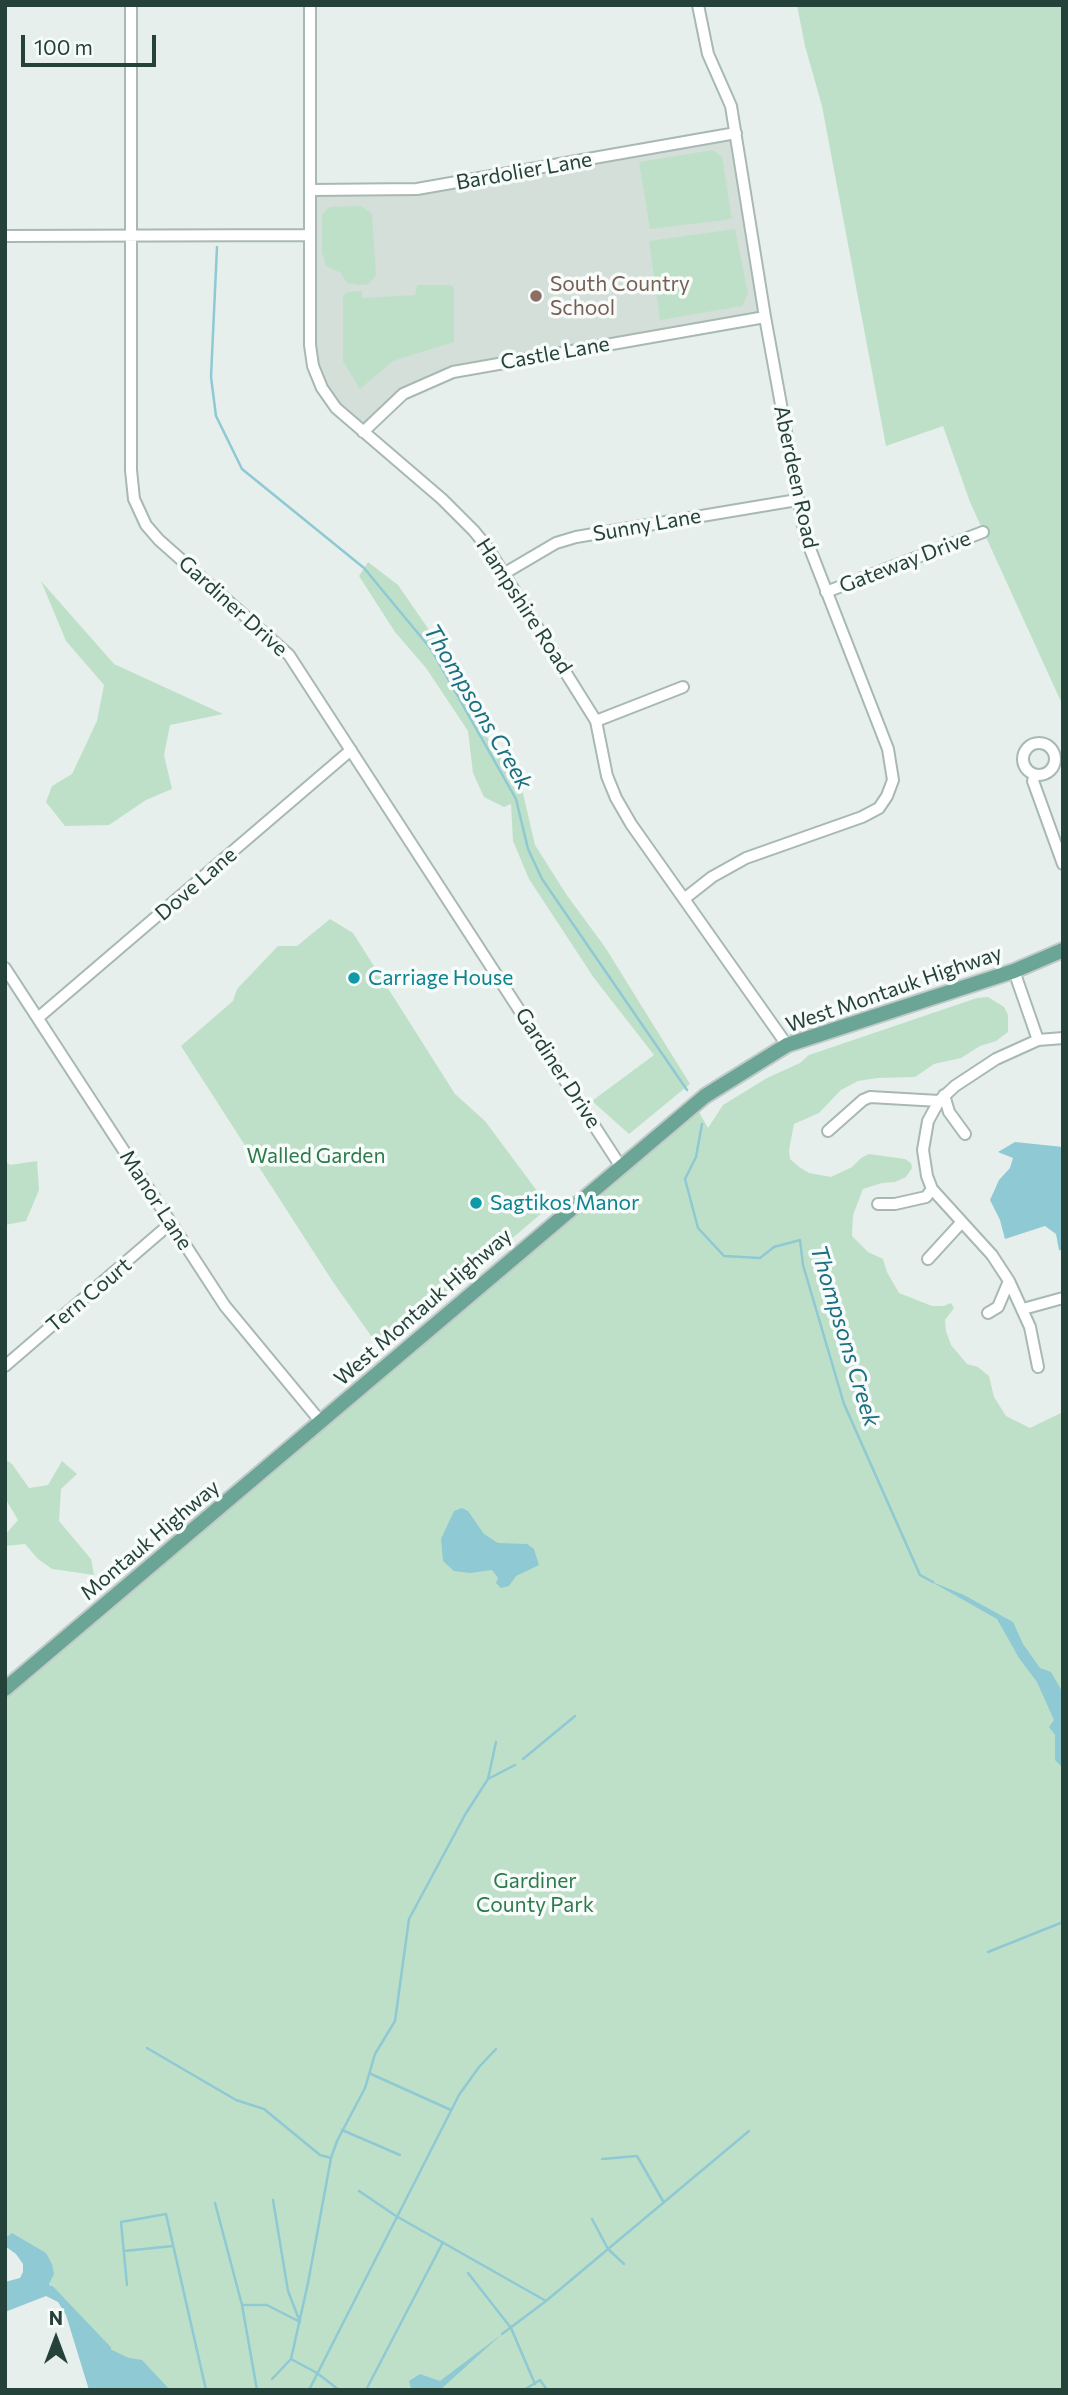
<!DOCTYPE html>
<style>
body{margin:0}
#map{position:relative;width:1068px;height:2395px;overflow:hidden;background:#e6efeb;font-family:Commissioner,sans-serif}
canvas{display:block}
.frame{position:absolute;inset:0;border:7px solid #24423a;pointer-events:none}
.north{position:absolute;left:21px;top:2304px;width:70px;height:70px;-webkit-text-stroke:5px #f7fbf9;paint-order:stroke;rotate:0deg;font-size:19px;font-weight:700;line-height:28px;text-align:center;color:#24423a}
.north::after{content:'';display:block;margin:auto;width:24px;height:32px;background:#24423a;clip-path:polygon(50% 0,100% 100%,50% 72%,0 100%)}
.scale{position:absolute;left:21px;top:35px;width:135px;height:32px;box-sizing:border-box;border:4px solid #24423a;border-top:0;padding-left:9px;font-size:21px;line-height:24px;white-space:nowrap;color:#24423a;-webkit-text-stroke:5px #f7fbf9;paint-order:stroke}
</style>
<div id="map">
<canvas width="1068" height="2395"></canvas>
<div class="frame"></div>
<div class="north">N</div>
<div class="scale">100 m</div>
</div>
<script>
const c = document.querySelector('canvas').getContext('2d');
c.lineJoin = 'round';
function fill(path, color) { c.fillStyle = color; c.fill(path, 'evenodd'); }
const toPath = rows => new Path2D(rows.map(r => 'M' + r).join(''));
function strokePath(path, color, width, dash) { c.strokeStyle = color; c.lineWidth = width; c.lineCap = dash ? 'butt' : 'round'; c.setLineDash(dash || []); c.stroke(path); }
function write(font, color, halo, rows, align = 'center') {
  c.font = font + ' Commissioner,sans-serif'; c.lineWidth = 7; c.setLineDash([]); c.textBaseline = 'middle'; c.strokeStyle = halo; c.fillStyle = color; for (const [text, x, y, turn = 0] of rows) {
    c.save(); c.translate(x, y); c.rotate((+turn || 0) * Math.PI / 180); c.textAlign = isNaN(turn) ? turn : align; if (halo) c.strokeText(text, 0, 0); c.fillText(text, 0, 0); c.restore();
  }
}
fill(toPath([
 [736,133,765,317,453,372,403,394,363,432,336,408,313,366,311,190,392,191]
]), '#d4dfda');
fill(toPath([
 [797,5,1063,5,1063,706,970,502,943,426,886,446,822,106,805,46],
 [713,150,722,157,732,219,650,229,639,162],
 [361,206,372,214,376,275,369,284,359,285,347,283,341,273,326,266,322,252,322,214,330,207],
 [735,229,748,293,742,306,660,320,649,241],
 [417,285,450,285,454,287,454,342,393,361,360,389,343,361,343,295,348,292,362,291,362,298,415,295],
 [368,562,398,585,452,663,481,731,503,754,516,772,522,789,535,845,566,894,605,947,690,1084,629,1134,592,1101,654,1055,594,978,529,879,513,841,511,804,504,807,484,797,473,773,468,731,426,668,395,632,359,576],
 [41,581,114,664,223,714,170,725,164,755,172,789,146,800,109,825,65,826,46,802,52,786,72,774,97,721,104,685,66,641],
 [330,919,353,933,455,1094,485,1121,549,1207,381,1350,333,1282,181,1046,233,1001,237,989,278,946,297,946],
 [988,997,1004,1007,1008,1015,1008,1032,996,1041,980,1046,961,1058,934,1064,915,1077,877,1078,858,1081,841,1090,819,1113,794,1124,789,1150,790,1159,799,1167,809,1173,831,1177,852,1167,861,1158,869,1154,905,1159,911,1163,912,1168,906,1177,895,1182,882,1183,863,1189,853,1215,852,1236,868,1252,883,1259,887,1272,899,1293,932,1306,944,1306,951,1303,954,1308,945,1320,946,1331,951,1345,967,1364,978,1367,989,1376,994,1397,1006,1416,1030,1428,1063,1412,1063,2390,150,2390,5,2237,5,1689,694,1103,708,1128,723,1105,767,1078,800,1063,809,1055,977,998],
 [5,1161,10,1165,37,1161,39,1190,26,1221,5,1225],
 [5,1459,12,1464,29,1488,48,1485,62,1461,77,1474,61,1489,59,1521,91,1559,94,1575,52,1569,38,1559,25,1544,5,1546,5,1535,18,1520,5,1498]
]), '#bfe0c8');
fill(toPath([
 [1015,1142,1063,1147,1063,1251,1059,1250,1056,1234,1045,1226,1005,1239,1000,1220,990,1200,999,1180,1010,1168,1013,1158,998,1152],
 [462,1508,468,1511,484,1534,498,1543,527,1544,534,1549,539,1565,516,1576,509,1586,501,1588,496,1583,498,1578,492,1570,470,1573,454,1571,443,1561,441,1539,454,1511],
 [930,1581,964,1595,1013,1622,1023,1644,1040,1668,1051,1672,1063,1693,1063,1768,1055,1760,1055,1735,1049,1727,1054,1720,1037,1682,1019,1658,997,1619],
 [12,2233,46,2253,52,2264,54,2274,49,2284,112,2350,129,2358,142,2360,170,2390,89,2390,66,2315,58,2302,46,2296,5,2312,5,2282,20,2278,23,2272,23,2264,16,2254,5,2246,5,2238],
 [502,2334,440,2390,411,2389,409,2381,420,2374,440,2381]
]), '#8ec9d4');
strokePath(toPath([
 [217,247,211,377,216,416,242,469,364,568,431,649,516,799,528,849,542,879,687,1090],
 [702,1124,696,1157,685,1179,698,1228,724,1256,760,1258,774,1247,800,1240,803,1265,844,1404,920,1575,933,1582],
 [523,1759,575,1716],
 [488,1779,496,1742],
 [988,1952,1063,1922],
 [147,2048,236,2100,264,2109,320,2155,331,2158],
 [371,2074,451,2110],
 [342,2130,400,2155],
 [602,2159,637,2156,663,2201],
 [359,2191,396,2216,546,2301],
 [273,2200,288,2291,300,2322],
 [215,2203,242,2305,257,2390],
 [592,2219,608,2249,624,2264],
 [124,2251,173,2246],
 [468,2273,511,2328,535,2384],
 [127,2285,121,2222,166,2214,206,2390],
 [52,2287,110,2348],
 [242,2305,267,2305,300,2322],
 [502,2334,546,2301,749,2131],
 [291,2359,317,2373,339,2390],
 [272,2379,291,2359,308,2283,331,2158,337,2141,365,2088,375,2054,395,2021,409,1919,466,1813,488,1779,515,1765],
 [309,2390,459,2095,479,2067,496,2049],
 [366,2390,443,2242],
 [524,2390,540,2380,547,2390]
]), '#8ec9d4', 2.5);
const minor = toPath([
 [131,5,131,470,134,499,146,525,159,540,289,655,621,1167],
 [310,5,310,345,313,366,322,388,336,408,442,499,474,531,487,547,596,721,607,776,616,798,631,824,787,1045],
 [311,190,417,189,736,133],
 [5,236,310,235],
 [363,432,403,394,453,372,765,317],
 [505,573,556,543,576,537,797,500],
 [826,592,983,532],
 [596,721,683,687],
 '1023 759a16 16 0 1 1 32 0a16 16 0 1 1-32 0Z',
 [1035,775,1033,781,1063,864],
 [684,899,712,877,746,858,862,817,879,808,887,796,893,780,888,749,805,536,765,317,731,106,708,54,698,5],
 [5,968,225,1306,321,1422],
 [1014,971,1038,1040],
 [39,1017,351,750],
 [944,1095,949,1112,965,1134],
 [828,1131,863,1100,870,1097,939,1101],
 [878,1204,895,1204,926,1197,932,1189],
 [928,1259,961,1223],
 [1023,1309,1063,1298],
 [988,1313,998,1307,1009,1281],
 [5,1366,171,1223],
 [1038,1367,1030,1327,1009,1281,992,1255,932,1189,927,1176,923,1150,928,1121,939,1101,955,1086,996,1059,1038,1040,1063,1038]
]);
const major = toPath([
 [5,1689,705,1096,787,1045,1014,971,1063,950]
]);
strokePath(minor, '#a8b8b2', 14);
strokePath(major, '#c2cac8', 18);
strokePath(minor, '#fff', 10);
strokePath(major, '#6aa596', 14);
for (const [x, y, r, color] of [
 [536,296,7,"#8d6e63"],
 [354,978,7,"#0f9aa8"],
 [476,1203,7,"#0f9aa8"]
]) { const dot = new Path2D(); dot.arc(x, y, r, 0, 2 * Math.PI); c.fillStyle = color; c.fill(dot); strokePath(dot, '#f7fbf9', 2.5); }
write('21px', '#24423a', '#f7fbf9', [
 ["Bardolier Lane",524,171,-10],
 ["Castle Lane",555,353,-10],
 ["Aberdeen Road",796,477,78],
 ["Sunny Lane",647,525,-10],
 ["Gateway Drive",905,562,-21],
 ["Gardiner Drive",233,606,42],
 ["Hampshire Road",524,606,57],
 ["Dove Lane",196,884,-41],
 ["West Montauk Highway",894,989,-19],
 ["Gardiner Drive",558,1068,57],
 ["Manor Lane",156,1200,57],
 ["Tern Court",89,1295,-40],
 ["West Montauk Highway",423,1307,-41],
 ["Montauk Highway",150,1540,-40]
]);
write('21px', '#785e54', '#f7fbf9', [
 ["South Country",550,284],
 ["School",550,308]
], 'left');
write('21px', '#0d838f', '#f7fbf9', [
 ["Carriage House",368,978],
 ["Sagtikos Manor",490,1203]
], 'left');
write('21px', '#2d7a4b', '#f7fbf9', [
 ["Walled Garden",316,1156],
 ["Gardiner",535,1881],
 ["County Park",535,1905]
]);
write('italic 23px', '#1c6f80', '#f7fbf9', [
 ["Thompsons Creek",478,707,59],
 ["Thompsons Creek",845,1336,73]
]);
</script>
